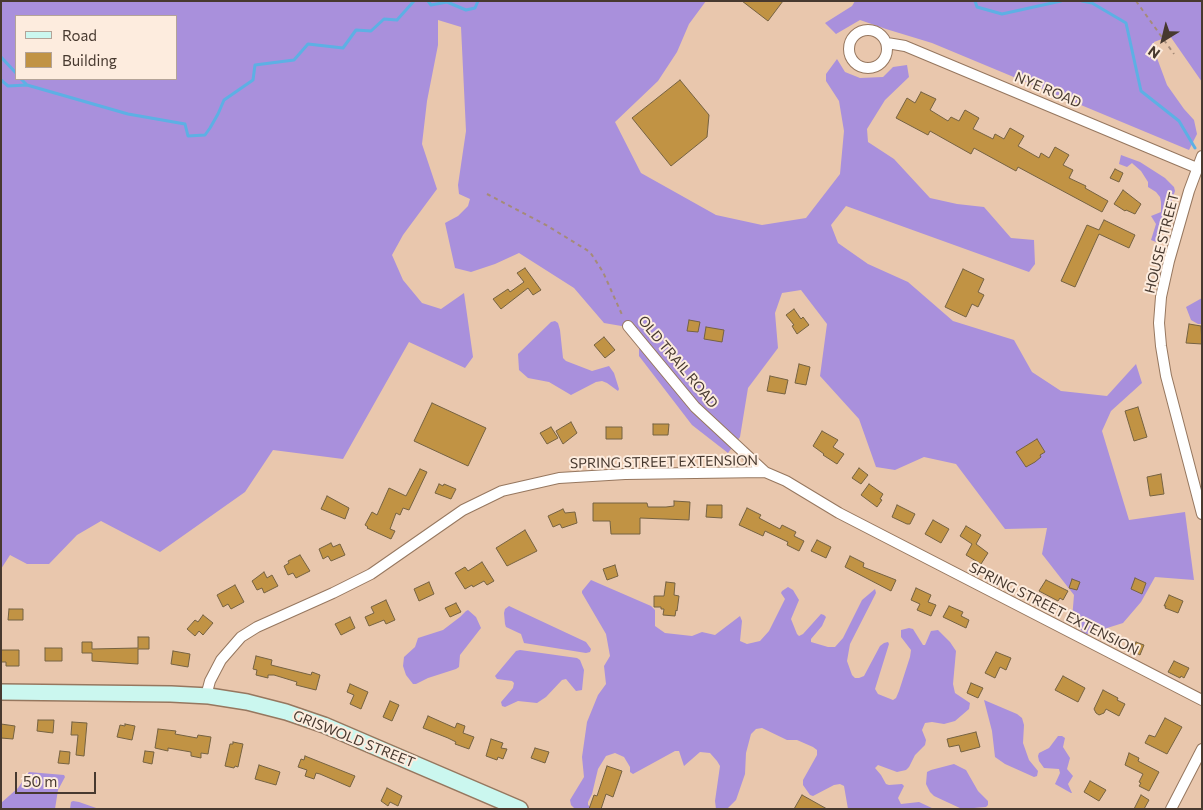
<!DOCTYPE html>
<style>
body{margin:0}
#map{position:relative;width:1203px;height:810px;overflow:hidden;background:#e9c7ad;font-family:Commissioner,sans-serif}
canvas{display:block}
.frame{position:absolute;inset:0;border:2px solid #47392f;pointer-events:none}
.legend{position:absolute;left:15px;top:15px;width:162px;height:65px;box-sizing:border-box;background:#fdecde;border:1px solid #b4a498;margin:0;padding:6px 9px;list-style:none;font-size:15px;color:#47392f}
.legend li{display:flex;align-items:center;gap:10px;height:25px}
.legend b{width:25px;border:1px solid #b4a498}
.north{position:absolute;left:1138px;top:15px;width:50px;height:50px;-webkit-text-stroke:4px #fdecde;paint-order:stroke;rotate:216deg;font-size:14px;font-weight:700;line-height:20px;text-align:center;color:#47392f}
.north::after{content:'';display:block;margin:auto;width:18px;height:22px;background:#47392f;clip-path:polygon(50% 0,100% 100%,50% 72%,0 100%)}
.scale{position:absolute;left:15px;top:772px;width:81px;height:22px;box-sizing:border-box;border:2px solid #47392f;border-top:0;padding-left:6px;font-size:15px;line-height:18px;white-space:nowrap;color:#47392f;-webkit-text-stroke:4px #fdecde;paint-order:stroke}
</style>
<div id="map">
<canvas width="1203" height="810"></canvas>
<div class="frame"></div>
<ul class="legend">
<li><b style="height:6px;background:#cbf7ef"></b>Road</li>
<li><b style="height:14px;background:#c19344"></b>Building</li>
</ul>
<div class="north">N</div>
<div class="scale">50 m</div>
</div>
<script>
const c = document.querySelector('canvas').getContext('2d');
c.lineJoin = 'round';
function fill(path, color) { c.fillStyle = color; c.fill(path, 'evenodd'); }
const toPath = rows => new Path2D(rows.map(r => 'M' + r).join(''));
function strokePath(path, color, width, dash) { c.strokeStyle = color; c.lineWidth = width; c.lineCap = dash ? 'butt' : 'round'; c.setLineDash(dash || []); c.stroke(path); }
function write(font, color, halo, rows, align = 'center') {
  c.font = font + ' Commissioner,sans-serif'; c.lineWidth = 4; c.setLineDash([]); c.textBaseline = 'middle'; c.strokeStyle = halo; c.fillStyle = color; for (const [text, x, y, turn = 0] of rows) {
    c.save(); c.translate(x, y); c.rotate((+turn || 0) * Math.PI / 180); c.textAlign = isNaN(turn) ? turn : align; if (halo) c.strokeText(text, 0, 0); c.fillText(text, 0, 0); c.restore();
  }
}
fill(toPath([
 [1,1,706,1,689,24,677,52,658,81,615,122,641,173,716,215,762,225,806,218,840,174,844,131,839,101,826,81,826,74,837,59,845,72,860,78,883,77,893,67,907,65,909,77,885,100,867,129,868,142,894,159,930,198,957,204,984,207,1011,238,1034,240,1035,264,1029,272,846,206,831,225,838,243,868,264,908,282,953,321,1014,340,1032,372,1061,391,1107,396,1136,364,1142,383,1111,411,1102,431,1129,520,1185,512,1194,580,1155,577,1141,602,1123,623,1085,635,1072,619,1074,595,1042,554,1047,528,1005,529,956,464,924,457,895,470,876,467,859,419,820,376,827,324,801,290,782,293,775,313,778,348,748,388,740,437,728,453,692,425,639,356,639,329,604,323,574,288,519,253,495,264,471,272,455,268,445,223,458,216,468,206,470,199,459,194,458,185,466,131,461,27,438,20,438,45,427,101,422,144,437,189,403,235,392,255,403,280,422,303,441,309,464,293,473,357,465,368,409,342,343,459,273,450,245,492,160,552,101,521,77,535,49,564,27,564,10,555,1,569],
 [16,16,176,16,176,79,16,79],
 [855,1,1202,1,1202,82,1170,36,1154,42,1154,50,1167,85,1184,109,1194,120,1197,134,1189,150,932,43,886,29,860,20,836,34,825,23,852,6],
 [1121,155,1140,162,1165,178,1174,187,1175,191,1159,239,1156,242,1151,240,1156,224,1151,216,1161,212,1161,202,1160,197,1156,192,1148,187,1148,182,1141,171,1133,164,1132,163,1127,167,1119,164],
 [1202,298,1202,324,1198,324,1191,320,1186,307],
 [555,321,558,323,560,330,563,358,566,361,592,371,609,366,614,373,619,389,618,391,607,383,602,381,596,382,571,395,549,382,528,378,519,370,518,354,551,322],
 [591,580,651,606,655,610,655,626,665,633,692,636,702,632,715,635,740,616,742,621,740,641,747,644,760,641,769,631,785,599,781,593,782,591,788,587,793,590,799,600,791,619,797,634,799,636,803,634,821,614,824,615,826,617,822,626,811,639,811,642,828,647,835,647,843,638,862,600,875,589,876,593,850,644,847,661,852,675,855,678,859,678,864,676,880,646,884,643,888,642,889,644,875,689,878,694,893,700,896,698,899,691,910,657,911,650,901,637,901,630,909,628,913,629,923,645,925,645,931,631,938,630,950,642,956,651,953,684,955,693,970,703,969,709,955,721,944,724,932,722,925,723,922,730,926,740,925,745,915,755,909,767,906,770,897,772,878,765,875,768,881,775,886,784,889,785,902,784,904,786,898,798,901,804,919,802,934,809,848,809,844,786,840,784,834,785,813,796,810,795,803,785,803,780,817,755,817,750,813,747,797,740,787,740,762,728,756,729,751,734,746,753,745,774,736,800,728,808,716,809,715,801,720,766,717,761,710,753,700,752,684,766,679,751,675,751,633,774,630,772,630,767,624,757,615,753,606,756,598,769,592,794,588,802,588,805,593,809,575,809,571,805,570,800,584,777,582,757,587,722,598,695,606,684,604,666,610,656,606,634,582,593,582,591],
 [509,606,586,642,591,649,590,652,586,653,524,643,521,634,506,627,505,624,504,613,505,609],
 [468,610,476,617,481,628,460,655,459,667,456,669,428,678,416,684,413,684,406,675,403,666,404,657,415,647,418,638,443,630,460,617,466,611],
 [520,650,577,658,580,660,584,670,582,690,576,691,566,679,562,680,546,697,537,703,518,701,505,707,502,706,501,702,513,688,514,683,512,681,497,679,495,676,516,651],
 [984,700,1017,714,1022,718,1024,725,1023,743,1029,760,1038,771,1037,776,1034,777,1005,764,995,757,992,731],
 [1058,736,1062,736,1065,738,1063,747,1070,758,1067,769,1073,776,1068,784,1072,793,1071,793,1055,784,1060,773,1059,769,1044,768,1039,761,1038,756,1039,753,1049,748],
 [954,764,966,770,978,791,988,801,988,805,986,807,962,809,934,796,930,792,926,784,927,772,931,770],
 [29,772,64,775,65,777,58,790,55,809,1,809,1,803,18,788],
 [73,801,79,802,99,809,70,809,71,802]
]), '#a990dc');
strokePath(toPath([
 [428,1,431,5,447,2,466,10,475,8,478,1],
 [975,1,977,7,1002,14,1061,1],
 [1082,1,1092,3,1126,23,1141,91,1179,121,1195,148],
 [1,57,16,73],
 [21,79,27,85],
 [1,80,8,86,27,85,128,114,185,124,188,136,205,135,210,128,218,114,224,100,253,80,255,65,294,60,308,44,343,48,356,30,371,31,384,19,397,20,414,1]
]), '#5db0e4', 3);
const building = toPath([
 [742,1,783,1,768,21,742,1],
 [680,80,709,115,707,137,671,166,632,118,680,80],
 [921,92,936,99,930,110,948,121,951,117,959,121,965,110,979,118,973,129,993,139,995,134,1004,139,1010,128,1024,136,1018,146,1039,158,1041,153,1049,158,1055,147,1069,155,1063,165,1073,170,1069,178,1086,186,1085,188,1108,201,1102,212,1018,167,1016,171,974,148,971,154,930,131,928,135,896,118,907,98,915,103,921,92],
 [1115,169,1123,173,1119,182,1110,178,1115,169],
 [1123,190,1141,204,1135,214,1126,210,1125,211,1114,204,1123,190],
 [1104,220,1135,235,1129,248,1099,234,1075,287,1061,281,1087,225,1099,230,1104,220],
 [525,268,541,290,533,295,528,288,501,309,493,299,508,289,510,292,524,282,517,273,525,268],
 [963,269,984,279,978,292,984,295,978,307,972,304,966,317,945,307,963,269],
 [794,309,801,319,803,317,809,325,797,334,792,326,794,325,786,315,794,309],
 [689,320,700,322,698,332,687,331,689,320],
 [1189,324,1201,326,1202,344,1186,343,1189,324],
 [706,327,724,330,722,342,704,339,706,327],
 [604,337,615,350,605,358,594,345,604,337],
 [799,364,810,367,806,385,795,383,799,364],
 [770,376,788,380,785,394,767,391,770,376],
 [432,403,486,428,468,466,414,441,432,403],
 [1138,407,1147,437,1134,441,1125,411,1138,407],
 [571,422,577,433,563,444,556,431,571,422],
 [653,424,669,424,668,435,653,435,653,424],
 [551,427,558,438,547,444,540,433,551,427],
 [606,427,622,427,622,439,606,439,606,427],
 [822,431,838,440,833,447,844,454,837,464,823,455,824,454,813,446,822,431],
 [1037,439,1045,452,1040,455,1041,457,1035,462,1026,467,1016,452,1037,439],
 [859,468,868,475,861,484,852,478,859,468],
 [420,469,427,472,409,510,403,508,400,515,396,513,390,529,395,531,391,539,367,528,368,527,365,525,372,512,377,515,389,488,406,496,420,469],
 [1161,474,1164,494,1150,496,1147,477,1161,474],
 [439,484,443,486,444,484,456,489,451,499,435,493,439,484],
 [869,484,883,494,880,499,882,500,877,507,861,495,869,484],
 [327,496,349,508,345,519,321,509,327,496],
 [674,501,690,502,689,520,640,518,640,534,611,534,610,521,593,521,593,503,647,503,648,507,666,507,674,506,674,501],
 [707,505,722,505,722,518,706,517,707,505],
 [897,505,915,514,910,524,907,524,892,517,897,505],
 [747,508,761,515,759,518,780,529,782,525,796,532,794,536,804,541,799,551,787,545,788,542,765,531,763,536,739,525,747,508],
 [563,509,565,513,575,512,577,523,562,528,560,524,553,527,548,516,563,509],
 [933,520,949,529,941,543,925,534,933,520],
 [966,526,981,535,976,544,988,553,981,564,966,555,972,544,960,536,966,526],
 [525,530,537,551,507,566,496,548,525,530],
 [817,540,831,547,826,558,811,551,817,540],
 [331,543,333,547,340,544,345,555,331,561,328,556,323,559,319,549,331,543],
 [300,555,310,571,296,578,293,573,288,575,284,566,289,563,288,561,300,555],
 [850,556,864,563,863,567,896,580,891,591,845,567,850,556],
 [482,562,494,581,487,585,484,581,473,587,472,585,465,589,455,573,465,567,468,571,482,562],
 [615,565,618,576,607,580,603,569,615,565],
 [264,572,267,578,272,575,278,586,264,593,262,588,257,590,252,581,264,572],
 [1135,578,1146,583,1142,594,1131,589,1135,578],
 [1072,579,1080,582,1077,590,1069,588,1072,579],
 [1046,580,1068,591,1063,600,1060,598,1058,601,1039,591,1046,580],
 [429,582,434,594,419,601,414,589,429,582],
 [666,582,675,583,674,595,679,596,677,611,676,610,675,616,663,615,664,609,661,609,661,607,654,607,654,596,664,596,666,582],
 [235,585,244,602,231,609,228,604,223,607,217,595,235,585],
 [916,588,931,595,928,602,936,605,931,616,917,610,920,604,911,600,916,588],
 [1169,595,1183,601,1178,613,1165,608,1166,606,1164,606,1169,595],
 [386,600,395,620,386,624,384,620,369,626,365,617,374,613,371,607,386,600],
 [456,603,461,612,450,617,445,608,456,603],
 [949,606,963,612,961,616,969,620,966,628,943,617,949,606],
 [9,609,23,609,23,620,8,620,9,609],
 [203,615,213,623,203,635,199,631,195,636,187,629,195,620,198,622,203,615],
 [350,617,355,628,341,635,335,624,350,617],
 [138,637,149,637,149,649,138,649,138,664,92,661,92,653,82,653,82,642,92,642,92,649,138,648,138,637],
 [1136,642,1144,645,1140,655,1132,651,1136,642],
 [45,648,62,648,62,661,45,661,45,648],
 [1,650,19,650,19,666,6,666,6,662,1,662,1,650],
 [173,651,190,654,188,667,171,664,173,651],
 [996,652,1011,658,1006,670,1000,667,995,678,985,673,996,652],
 [256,656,272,660,271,665,311,675,312,672,320,675,316,690,296,685,297,682,274,675,268,675,268,678,256,675,257,670,253,669,256,656],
 [1174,661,1189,668,1184,678,1181,676,1180,678,1168,672,1174,661],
 [1063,676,1085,688,1078,702,1055,690,1063,676],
 [971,683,983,688,978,698,967,693,971,683],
 [350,684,368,692,361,709,350,704,354,695,347,692,350,684],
 [1103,690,1118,698,1117,700,1125,704,1119,716,1106,709,1104,713,1099,715,1096,713,1094,709,1103,690],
 [390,701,399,705,392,721,383,717,390,701],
 [428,716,455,728,457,723,465,726,463,733,474,737,469,749,455,744,456,742,448,738,423,728,428,716],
 [1165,718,1182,727,1167,754,1145,743,1149,735,1155,737,1165,718],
 [38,720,54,720,53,733,37,731,38,720],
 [72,722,87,723,84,756,76,755,78,735,71,735,72,722],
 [1,724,15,726,13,739,1,738,1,724],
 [125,724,135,726,132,740,117,737,120,725,125,726,125,724],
 [158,729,176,731,175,734,197,738,198,735,211,737,208,754,201,753,201,758,191,756,191,752,168,748,168,751,155,748,158,729],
 [976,732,980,747,961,752,959,745,949,747,947,739,976,732],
 [491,739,503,743,501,748,507,749,503,759,498,757,497,760,486,756,491,739],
 [233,742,243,744,238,767,235,766,234,768,225,766,230,744,233,744,233,742],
 [535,748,549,752,545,763,531,758,535,748],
 [60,751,70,752,69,764,58,763,60,751],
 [145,751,154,752,152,764,143,762,145,751],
 [1129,753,1139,758,1138,761,1159,772,1149,791,1139,786,1141,783,1139,782,1143,774,1125,765,1129,753],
 [305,756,355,776,350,787,320,774,316,773,314,779,305,776,307,770,298,767,301,759,304,760,305,756],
 [259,765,280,772,276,785,255,779,259,765],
 [607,766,622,771,613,797,606,794,601,809,589,809,594,795,597,796,607,766],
 [1090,781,1106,790,1099,801,1084,792,1090,781],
 [387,788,402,796,398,806,390,802,388,806,381,801,387,788],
 [802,795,827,809,794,809,802,795],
 [1141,795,1149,800,1144,809,1134,809,1141,795]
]);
fill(building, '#c19344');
strokePath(building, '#756242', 1);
const minor = toPath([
 '849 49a19 19 0 1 1 38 0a19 19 0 1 1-38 0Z',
 [887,43,905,46,1197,168],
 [1202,156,1189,191,1169,261,1161,297,1159,323,1161,346,1166,376,1202,514],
 [628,326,695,407,765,472],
 [206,696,210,681,221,660,241,637,257,627,333,593,371,574,463,510,502,491,559,478,625,474,765,472,786,481,839,513,1202,700],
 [1171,809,1202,749]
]);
const secondary = toPath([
 [1,692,171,694,209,696,247,702,286,712,324,725,520,809]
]);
strokePath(minor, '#96775f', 12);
strokePath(secondary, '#96775f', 18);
strokePath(toPath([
 [1136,1,1174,54],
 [487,194,546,225,590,252,603,272,623,317]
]), '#a58b78', 2, [4, 4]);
strokePath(minor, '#fff', 10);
strokePath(secondary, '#cbf7ef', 15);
write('14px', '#47392f', '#fdecde', [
 ["NYE ROAD",1048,90,23],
 ["HOUSE STREET",1162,243,-76],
 ["OLD TRAIL ROAD",678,362,50],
 ["SPRING STREET EXTENSION",664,462,-1],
 ["SPRING STREET EXTENSION",1054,609,27],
 ["GRISWOLD STREET",354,739,22]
]);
</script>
